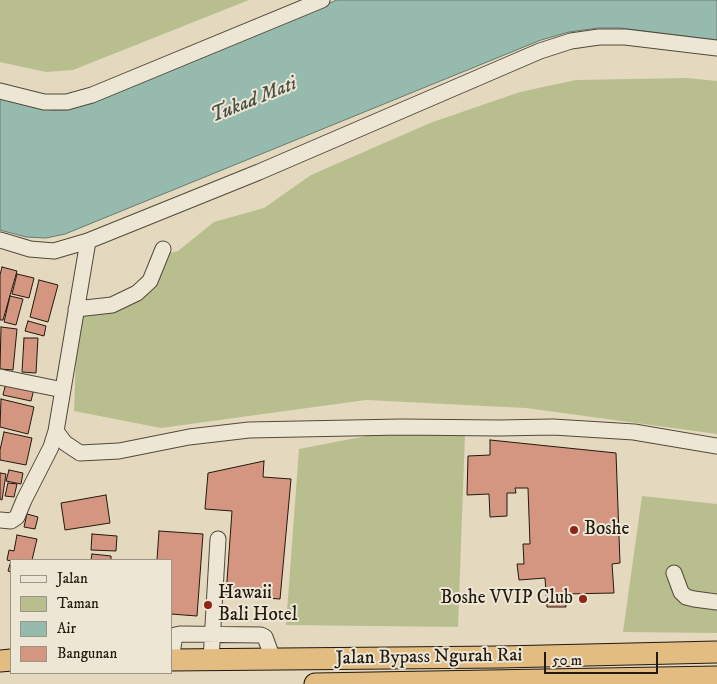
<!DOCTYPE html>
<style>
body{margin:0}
#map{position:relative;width:717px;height:684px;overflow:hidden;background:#e4d9bf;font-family:"IM FELL DW Pica",serif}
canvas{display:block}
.legend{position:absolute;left:10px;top:559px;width:162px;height:115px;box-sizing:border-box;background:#ede6d5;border:1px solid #9c9486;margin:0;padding:6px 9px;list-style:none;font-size:15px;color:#22190f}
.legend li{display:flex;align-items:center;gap:10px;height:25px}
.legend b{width:25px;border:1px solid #9c9486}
.scale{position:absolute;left:544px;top:652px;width:114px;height:22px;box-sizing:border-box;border:2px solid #22190f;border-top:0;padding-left:6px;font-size:15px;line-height:18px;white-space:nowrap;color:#22190f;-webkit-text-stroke:4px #ede6d5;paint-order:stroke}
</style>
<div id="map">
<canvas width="717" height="684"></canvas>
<ul class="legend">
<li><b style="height:6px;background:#ede6d5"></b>Jalan</li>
<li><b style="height:14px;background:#b9be8f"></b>Taman</li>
<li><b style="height:14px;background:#96baae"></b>Air</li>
<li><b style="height:14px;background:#d49681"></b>Bangunan</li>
</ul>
<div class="scale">50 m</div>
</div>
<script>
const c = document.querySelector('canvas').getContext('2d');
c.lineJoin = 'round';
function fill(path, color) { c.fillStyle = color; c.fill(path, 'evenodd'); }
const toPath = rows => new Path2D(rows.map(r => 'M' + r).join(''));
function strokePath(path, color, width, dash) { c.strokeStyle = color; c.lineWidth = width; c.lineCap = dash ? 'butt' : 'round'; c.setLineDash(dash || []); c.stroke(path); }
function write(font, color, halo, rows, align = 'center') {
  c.font = font + ' "IM FELL DW Pica",serif'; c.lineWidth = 4; c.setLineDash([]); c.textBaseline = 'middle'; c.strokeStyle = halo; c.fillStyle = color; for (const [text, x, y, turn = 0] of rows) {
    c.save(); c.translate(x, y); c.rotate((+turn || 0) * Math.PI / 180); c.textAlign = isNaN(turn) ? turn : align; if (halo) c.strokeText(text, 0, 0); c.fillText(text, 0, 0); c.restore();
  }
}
fill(toPath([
 [0,0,249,0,73,70,46,72,0,62],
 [687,78,717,81,717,434,526,408,366,400,161,428,74,411,78,303,151,291,158,256,178,251,214,222,264,208,311,175,430,123,520,92,576,80],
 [377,434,465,434,458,627,286,625,299,449],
 [642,496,717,504,717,633,623,632]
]), '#b9be8f');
const water = toPath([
 [337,0,717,0,717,40,620,28,598,28,569,32,541,40,65,234,46,238,26,237,0,230,0,98,51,110,66,110,86,104,337,0]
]);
fill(water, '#96baae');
strokePath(water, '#687a6e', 1);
const building = toPath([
 [2,267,17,271,3,320,0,320,0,275,2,267],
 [17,274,34,278,29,298,12,294,17,274],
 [39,280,58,285,48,322,30,317,39,280],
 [10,296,23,299,16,325,4,322,10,296],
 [28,321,46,326,44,336,25,331,28,321],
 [1,327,17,329,13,370,0,369,1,327],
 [24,338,38,338,36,373,22,372,24,338],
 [7,379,35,385,31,401,3,395,7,379],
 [1,399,34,407,28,434,0,427,1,399],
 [4,432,32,438,26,465,0,460,0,450,4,432],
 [490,440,616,453,620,563,612,564,614,593,565,594,566,607,547,607,545,578,519,580,517,564,524,564,523,544,530,544,528,488,515,488,516,493,507,493,507,516,490,517,489,494,467,495,468,456,490,455,490,440],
 [264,461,263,477,291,479,280,599,226,595,232,511,205,509,208,473,264,461],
 [9,470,23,473,21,484,6,481,9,470],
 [0,473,6,474,2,500,0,499,0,473],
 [8,483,17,484,14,497,5,496,8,483],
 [106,495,110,523,65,530,61,503,106,495],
 [27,514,38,517,35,529,24,527,27,514],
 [159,531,203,534,197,616,171,614,171,560,157,560,159,531],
 [92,534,117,536,116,551,91,550,92,534],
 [17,535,37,539,32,560,11,560,11,572,8,571,11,561,7,560,9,550,14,551,17,535],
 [92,554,111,556,111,560,91,560,92,554]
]);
fill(building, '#d49681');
strokePath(building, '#22190f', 1);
const minor = toPath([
 [0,91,44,102,67,102,92,95,322,0],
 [0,240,30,249,54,251,88,241,259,172,540,51,571,41,599,37,625,37,717,48],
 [76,309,112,305,137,293,150,281,163,249],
 [0,377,63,390],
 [56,431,65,443,80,453,119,451,189,437,249,430,401,427,499,428,553,427,634,432,717,446],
 [0,520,11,521,17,517,24,500,51,447,56,431,88,241],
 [674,573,681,592,686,597,694,599,717,602],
 [171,660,175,635,180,634,261,635,265,637,273,659],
 [211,660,218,539]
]);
const highway = toPath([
 [171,660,501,657,717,652],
 [0,661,11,660],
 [315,684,717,677]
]);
strokePath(minor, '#52493b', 17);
strokePath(highway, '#22190f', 23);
strokePath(minor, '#ede6d5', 15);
strokePath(highway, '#e2bc80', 21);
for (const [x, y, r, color] of [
 [574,530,5,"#8f2418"],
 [583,599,5,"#8f2418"],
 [208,605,5,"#8f2418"]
]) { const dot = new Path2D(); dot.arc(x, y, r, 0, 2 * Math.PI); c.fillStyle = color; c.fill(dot); strokePath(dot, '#ede6d5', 2); }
write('19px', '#22190f', '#ede6d5', [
 ["Boshe",584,530],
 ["Hawaii",218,594],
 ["Bali Hotel",218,616],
 ["Boshe VVIP Club",573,599,"right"]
], 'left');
write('19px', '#22190f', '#ede6d5', [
 ["Jalan Bypass Ngurah Rai",429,658,-1]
]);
write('italic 20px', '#4b5147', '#ede6d5', [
 ["Tukad Mati",254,101,-22]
]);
</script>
